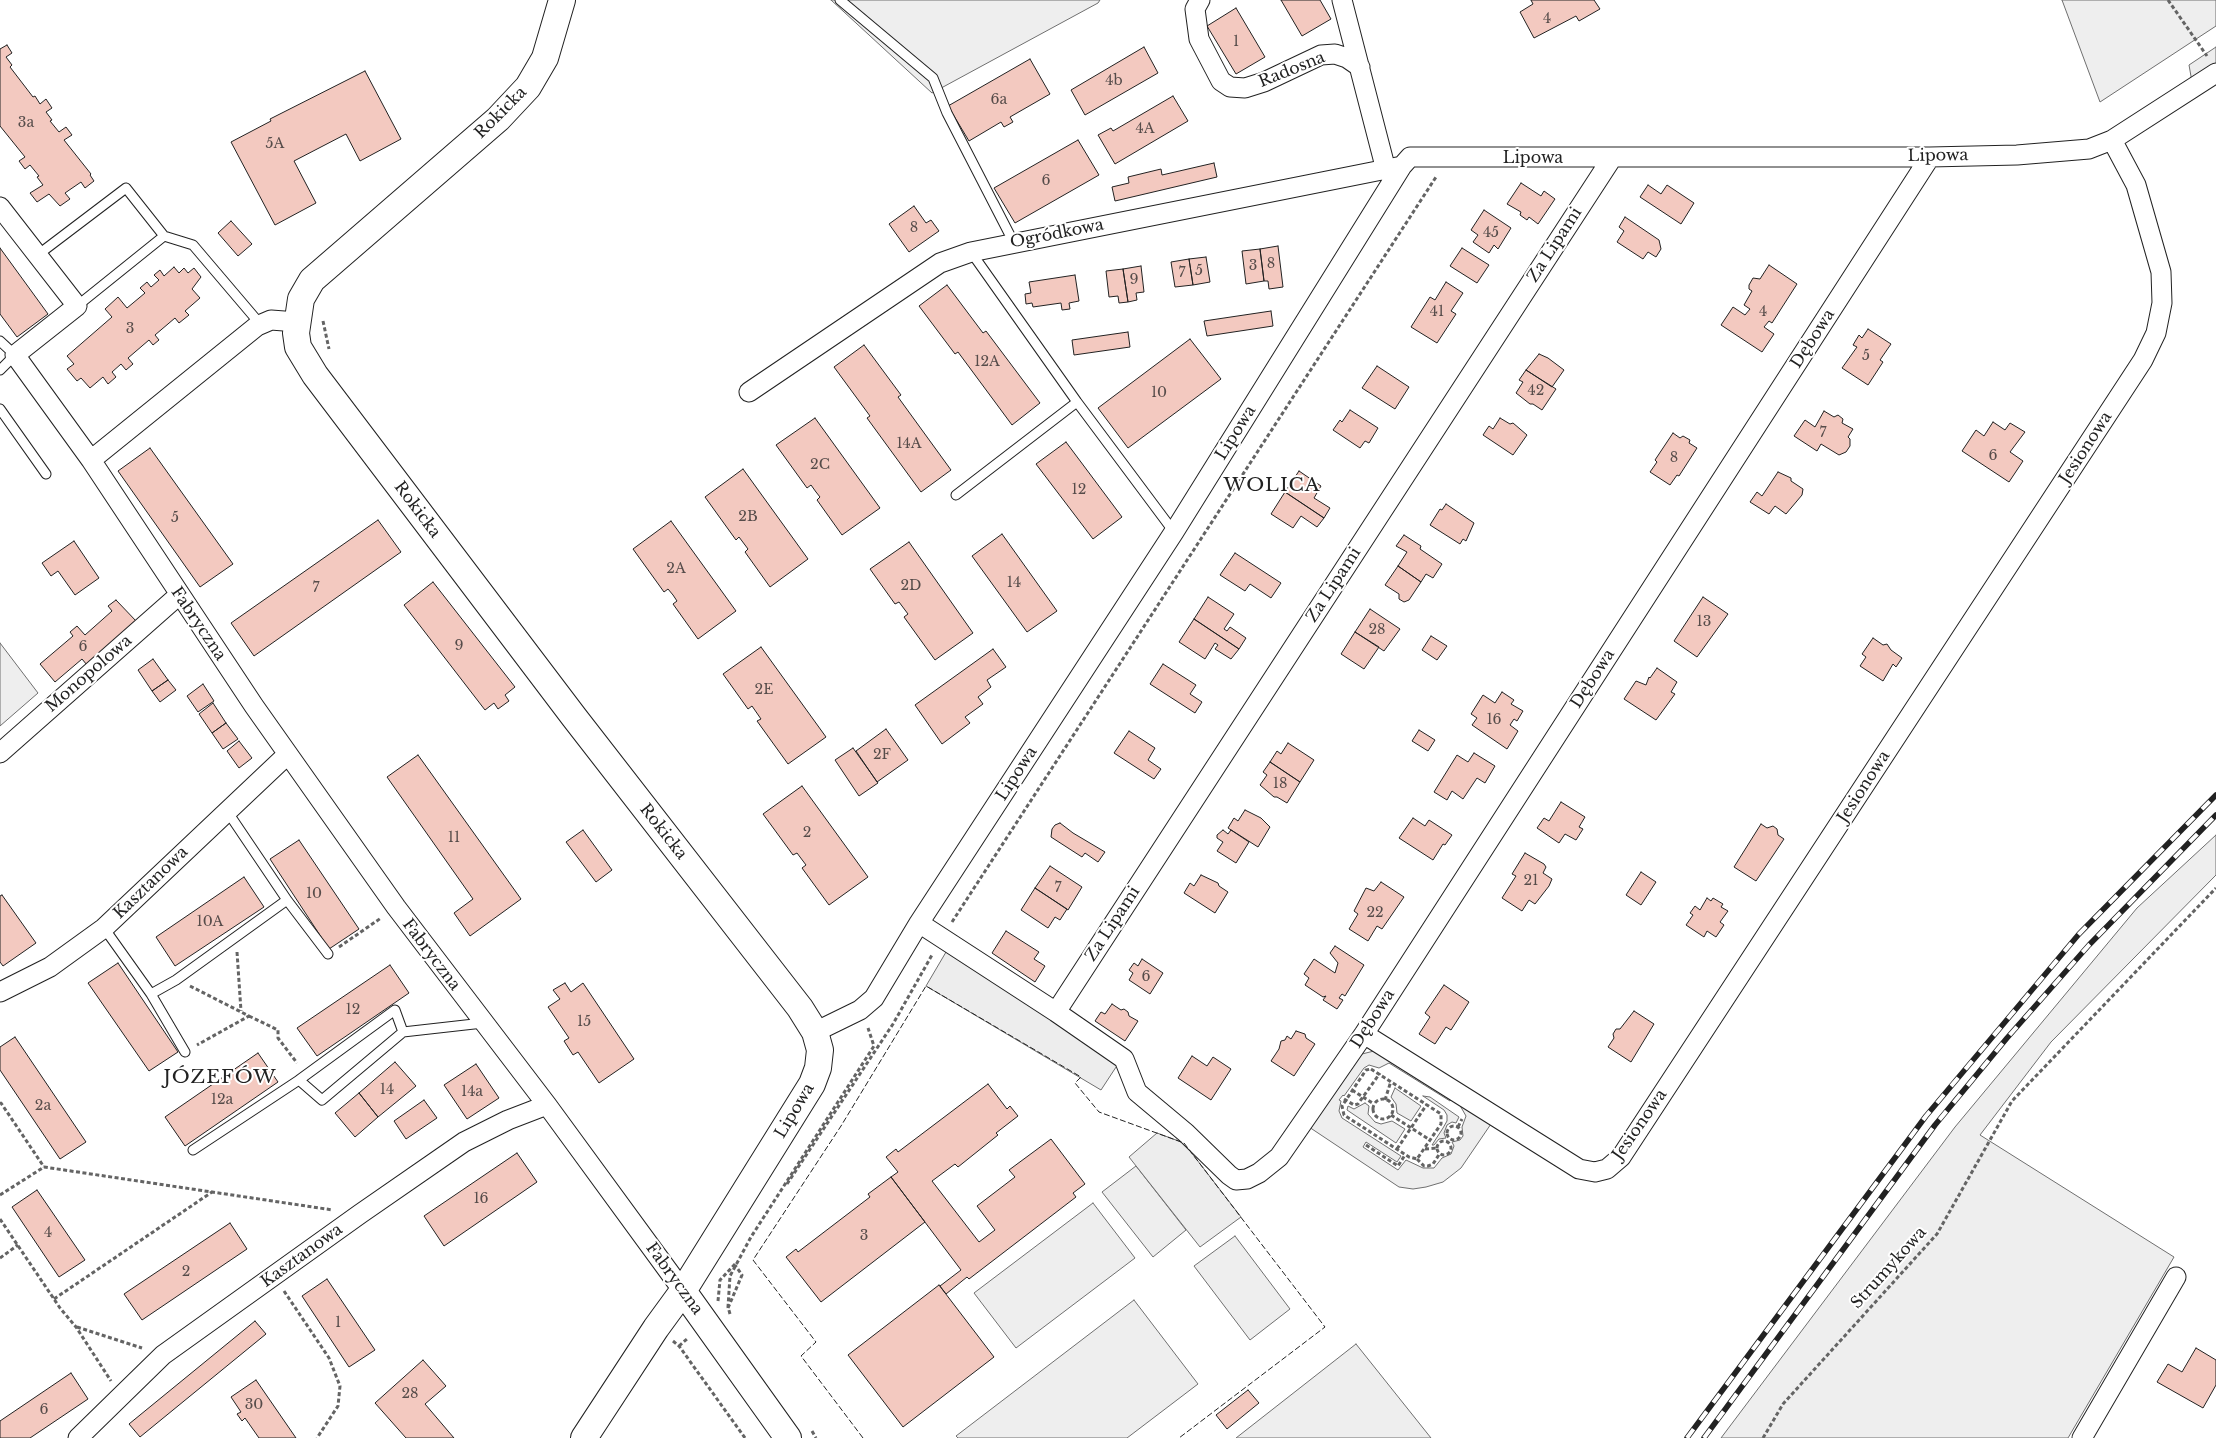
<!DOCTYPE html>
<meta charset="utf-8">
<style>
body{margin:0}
canvas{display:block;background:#fff}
</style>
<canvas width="2216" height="1438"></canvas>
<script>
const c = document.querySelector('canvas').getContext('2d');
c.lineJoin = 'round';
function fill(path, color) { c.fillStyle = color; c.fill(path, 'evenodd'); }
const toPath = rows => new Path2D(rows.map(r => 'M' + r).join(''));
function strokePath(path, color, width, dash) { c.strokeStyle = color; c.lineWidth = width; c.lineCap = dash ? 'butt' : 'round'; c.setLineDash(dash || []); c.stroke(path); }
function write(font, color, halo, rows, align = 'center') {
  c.font = font + ' "Libre Baskerville",serif'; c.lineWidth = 4; c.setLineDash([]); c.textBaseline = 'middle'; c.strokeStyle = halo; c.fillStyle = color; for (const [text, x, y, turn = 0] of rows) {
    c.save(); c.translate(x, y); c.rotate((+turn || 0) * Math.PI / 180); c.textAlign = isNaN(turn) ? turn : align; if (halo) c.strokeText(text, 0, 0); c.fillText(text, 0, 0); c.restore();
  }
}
const green = toPath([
 [831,0,1100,0,1098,3,932,93,831,0],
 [2062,0,2216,0,2216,26,2100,102,2062,0],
 [0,643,38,693,0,726,0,643],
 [2216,835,2216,875,2051,1042,1980,1135,2174,1257,2068,1438,1721,1438,1955,1127,2137,908,2216,835],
 [1374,1051,1455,1096,1450,1101,1389,1063,1379,1068,1369,1065,1364,1068,1344,1096,1343,1095,1339,1100,1341,1101,1339,1111,1342,1118,1401,1156,1397,1162,1366,1142,1363,1147,1398,1170,1406,1160,1423,1168,1434,1168,1442,1158,1451,1154,1454,1146,1452,1142,1460,1140,1463,1136,1462,1127,1466,1116,1458,1102,1493,1121,1461,1168,1443,1182,1426,1187,1413,1189,1399,1187,1309,1127,1355,1059,1362,1054,1374,1051],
 [1395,1088,1421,1106,1411,1121,1397,1113,1396,1104,1391,1097,1395,1088],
 [1423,1096,1430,1097,1459,1117,1456,1123,1452,1122,1447,1125,1444,1133,1446,1138,1439,1139,1434,1145,1432,1145,1443,1128,1447,1121,1447,1115,1444,1110,1423,1096],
 [1365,1103,1369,1106,1368,1114,1375,1122,1381,1124,1392,1121,1405,1129,1396,1143,1347,1110,1348,1106,1354,1109,1365,1103],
 [1136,1166,1186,1230,1153,1257,1102,1192,1136,1166],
 [1093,1203,1135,1258,1016,1348,974,1293,1093,1203],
 [1235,1236,1290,1309,1250,1340,1194,1266,1235,1236],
 [1134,1300,1198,1384,1127,1438,958,1438,956,1436,1134,1300],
 [1356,1344,1431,1438,1236,1438,1356,1344]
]);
fill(green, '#eee');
strokePath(green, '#6f6f6f', 1);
const parking = toPath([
 [2216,47,2216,65,2192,82,2189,65,2216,47],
 [949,947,1120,1061,1101,1090,926,986,949,947],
 [1157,1133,1184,1143,1241,1217,1200,1247,1129,1157,1157,1133]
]);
fill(parking, '#ededed');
strokePath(parking, '#6f6f6f', 1);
const building = toPath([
 [1281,0,1320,0,1331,19,1302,36,1281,0],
 [1531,0,1594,0,1600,9,1579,21,1576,16,1534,38,1520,12,1533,4,1531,0],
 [1236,8,1265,57,1236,74,1207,26,1236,8],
 [7,45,12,53,6,57,12,65,10,67,33,97,35,96,40,104,46,99,52,108,46,112,52,120,50,121,59,132,66,127,72,135,64,140,91,174,90,175,94,181,85,188,81,182,65,193,70,199,60,206,49,194,37,202,30,193,43,185,37,177,39,176,30,165,25,169,19,161,25,157,0,126,0,49,7,45],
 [1144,47,1158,73,1085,115,1071,90,1144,47],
 [1030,59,1050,94,1010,117,1013,122,1004,127,1001,122,969,141,948,106,1030,59],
 [365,71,401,139,360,161,346,134,294,161,316,203,275,225,231,142,271,121,270,119,365,71],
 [1173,96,1188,121,1115,164,1098,135,1111,128,1113,131,1173,96],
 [1078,140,1099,175,1015,223,994,188,1078,140],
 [1214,163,1217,177,1115,201,1112,187,1129,183,1128,177,1161,169,1162,175,1214,163],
 [1521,183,1541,196,1544,191,1555,199,1538,224,1529,217,1527,220,1520,215,1521,212,1507,204,1521,183],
 [1648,185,1661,194,1667,185,1694,203,1681,224,1640,197,1648,185],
 [914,206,926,223,931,220,939,231,909,252,889,224,914,206],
 [1484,210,1511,228,1498,249,1494,245,1489,253,1473,242,1478,235,1471,230,1484,210],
 [1625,217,1659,240,1661,249,1656,257,1648,252,1643,259,1617,242,1624,231,1619,227,1625,217],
 [231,221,252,244,238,256,218,233,231,221],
 [1278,246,1283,287,1269,289,1268,281,1264,281,1260,249,1278,246],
 [0,248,48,314,17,337,0,314,0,248],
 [1462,248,1489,265,1477,283,1450,266,1462,248],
 [1260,249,1264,281,1246,284,1242,251,1260,249],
 [1206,257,1210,282,1193,285,1189,259,1206,257],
 [1189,259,1193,285,1175,287,1171,262,1189,259],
 [1769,265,1797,284,1772,323,1769,321,1764,327,1774,334,1762,352,1721,325,1733,307,1745,315,1750,309,1744,305,1752,291,1749,289,1749,285,1753,278,1760,279,1769,265],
 [1141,266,1144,292,1136,293,1137,300,1128,302,1123,269,1141,266],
 [174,267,179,273,184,268,188,273,194,268,201,277,192,289,200,298,185,311,189,315,179,323,175,318,155,335,159,340,153,345,149,340,128,358,133,364,126,370,121,364,112,372,116,377,108,384,103,377,90,388,81,378,77,381,67,369,74,364,67,356,112,317,105,309,118,297,127,308,145,293,140,288,147,282,151,287,159,280,154,275,160,270,164,276,174,267],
 [1123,269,1128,302,1119,303,1118,296,1109,297,1106,271,1123,269],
 [1075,275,1079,301,1069,303,1070,309,1062,310,1061,303,1033,307,1032,303,1026,304,1025,294,1031,293,1029,282,1075,275],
 [1446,282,1463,293,1451,311,1456,314,1437,343,1411,327,1430,297,1435,300,1446,282],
 [947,285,983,333,986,331,1040,403,1012,425,958,352,955,354,919,306,947,285],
 [1271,311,1273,326,1207,336,1204,321,1271,311],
 [1868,329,1891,344,1880,360,1883,362,1868,385,1842,368,1857,347,1853,345,1859,335,1862,338,1868,329],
 [1128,332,1130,347,1074,355,1072,340,1128,332],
 [1190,339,1221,379,1128,448,1098,408,1190,339],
 [864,345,901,395,898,397,951,470,921,492,867,418,870,416,834,367,864,345],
 [1539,354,1548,358,1564,370,1552,387,1526,370,1539,354],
 [1377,366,1409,387,1395,409,1362,388,1377,366],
 [1526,370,1556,389,1542,410,1533,404,1530,404,1516,393,1523,382,1519,380,1526,370],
 [1350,410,1378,428,1369,443,1365,441,1360,448,1333,430,1340,420,1342,422,1350,410],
 [1824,411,1834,417,1838,415,1843,419,1842,423,1853,429,1848,437,1850,439,1850,446,1846,452,1839,455,1821,444,1817,451,1794,436,1805,420,1815,427,1824,411],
 [815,418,880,508,842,535,817,500,820,497,816,492,811,485,807,488,776,445,815,418],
 [1500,418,1510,424,1513,423,1527,435,1513,455,1483,435,1489,426,1493,429,1500,418],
 [1993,422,2005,430,2010,423,2025,432,2010,452,2023,461,2009,482,1962,451,1976,430,1984,436,1993,422],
 [1673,433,1680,438,1683,436,1690,440,1689,443,1697,448,1679,476,1677,475,1670,485,1650,472,1657,462,1655,460,1673,433],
 [1066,442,1122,517,1093,539,1036,464,1066,442],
 [150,448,233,564,200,587,118,471,150,448],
 [743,469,808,559,770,587,745,552,748,549,739,537,736,540,705,497,743,469],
 [1299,471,1321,486,1314,498,1330,508,1324,518,1285,492,1299,471],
 [1778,472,1791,478,1791,481,1803,489,1802,495,1786,514,1775,506,1769,514,1750,502,1757,492,1762,496,1778,472],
 [1285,492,1324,518,1317,527,1301,516,1293,528,1271,514,1285,492],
 [1446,504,1474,523,1466,541,1463,539,1460,544,1430,525,1440,509,1442,510,1446,504],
 [378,520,401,552,254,656,231,623,378,520],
 [671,521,736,611,698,639,673,604,677,601,673,595,668,589,664,592,633,549,671,521],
 [1002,534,1057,611,1027,632,972,556,1002,534],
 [1404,535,1421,546,1420,549,1442,564,1433,578,1426,574,1421,582,1398,566,1407,552,1396,546,1404,535],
 [74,541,99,578,75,595,58,571,51,576,42,563,74,541],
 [909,542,973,633,935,660,904,617,908,614,899,602,895,604,870,569,909,542],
 [1235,553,1281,583,1271,598,1250,584,1245,591,1220,575,1235,553],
 [1398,566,1421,582,1409,600,1404,602,1399,599,1399,594,1385,585,1398,566],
 [433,582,515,687,505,695,509,701,498,709,494,703,485,710,404,605,433,582],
 [1208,597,1234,614,1224,629,1227,631,1230,627,1246,638,1239,649,1194,619,1208,597],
 [1703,597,1728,614,1697,657,1674,641,1703,597],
 [116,600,137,622,87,665,82,659,55,682,40,664,73,636,70,632,77,626,85,635,112,611,108,606,116,600],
 [1370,609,1400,629,1384,651,1355,632,1370,609],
 [1194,619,1239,649,1231,659,1215,649,1218,645,1215,643,1205,659,1179,642,1194,619],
 [1355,632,1379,647,1364,669,1341,654,1355,632],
 [1431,636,1447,646,1437,660,1422,650,1431,636],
 [1873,638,1883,645,1887,644,1891,650,1902,658,1896,667,1893,664,1883,681,1860,666,1866,657,1862,654,1873,638],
 [761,647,826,737,788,764,757,721,761,719,752,706,748,709,723,674,761,647],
 [993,649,1006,667,987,680,991,687,978,697,983,704,965,717,970,723,942,744,915,705,993,649],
 [153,659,168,680,152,691,138,670,153,659],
 [1163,664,1196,685,1190,694,1202,702,1195,713,1150,684,1163,664],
 [1657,668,1677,682,1671,692,1675,694,1656,720,1624,699,1636,681,1646,685,1649,677,1650,678,1657,668],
 [168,680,176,690,160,702,152,691,168,680],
 [203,684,214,701,198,712,187,696,203,684],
 [1502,692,1514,700,1511,704,1523,711,1517,721,1514,719,1510,725,1518,731,1507,749,1472,725,1477,718,1471,714,1483,695,1495,703,1502,692],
 [213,703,226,723,212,733,199,714,213,703],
 [226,723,238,739,223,749,212,733,226,723],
 [886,729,908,760,877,782,856,751,886,729],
 [1419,730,1435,740,1428,751,1412,741,1419,730],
 [1129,731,1155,748,1148,760,1161,769,1154,779,1114,753,1129,731],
 [239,741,252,758,239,768,227,751,239,741],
 [1288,743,1314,760,1300,782,1270,762,1277,751,1281,754,1288,743],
 [853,748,878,783,859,796,835,760,853,748],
 [1474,753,1495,766,1485,783,1477,778,1463,799,1452,791,1447,800,1434,792,1457,755,1468,762,1474,753],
 [418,755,521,899,470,936,454,913,473,899,387,777,418,755],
 [1270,762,1300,782,1287,803,1277,797,1274,797,1260,785,1267,775,1263,772,1270,762],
 [802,786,868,877,829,905,802,868,806,865,797,853,793,855,763,814,802,786],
 [1561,802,1585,817,1579,827,1583,829,1576,840,1565,834,1559,843,1537,828,1544,818,1549,821,1561,802],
 [1245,810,1261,818,1270,827,1258,847,1228,828,1234,818,1238,821,1245,810],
 [1413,818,1425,826,1429,820,1452,835,1445,845,1443,844,1433,860,1399,838,1413,818],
 [1060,823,1073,833,1105,852,1098,862,1085,853,1082,857,1051,837,1052,829,1055,825,1060,823],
 [1761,824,1767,828,1773,826,1777,829,1778,835,1784,839,1756,881,1734,867,1761,824],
 [583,830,612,870,596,882,566,842,583,830],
 [1223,830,1228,834,1231,830,1249,842,1236,863,1217,851,1223,842,1217,838,1217,835,1223,830],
 [299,840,359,929,329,949,270,859,299,840],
 [1525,853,1544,864,1546,867,1543,873,1552,879,1549,886,1535,904,1529,900,1522,911,1502,898,1516,876,1512,874,1525,853],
 [1050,866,1082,887,1068,910,1035,888,1050,866],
 [1641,872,1656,882,1641,905,1626,895,1641,872],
 [1201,875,1218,883,1219,886,1228,892,1215,913,1184,893,1190,883,1194,886,1201,875],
 [244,877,264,907,175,966,156,937,244,877],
 [1381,882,1404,897,1382,929,1377,926,1368,941,1349,929,1358,914,1354,911,1366,888,1374,891,1381,882],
 [1035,888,1067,909,1060,920,1055,917,1048,928,1021,910,1035,888],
 [2,895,36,943,3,966,0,962,0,896,2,895],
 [1707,898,1711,901,1713,898,1723,904,1721,907,1728,911,1720,922,1724,925,1716,937,1707,931,1704,937,1686,925,1693,915,1690,913,1695,906,1700,910,1707,898],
 [1006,931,1039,952,1034,959,1045,966,1035,982,992,953,1006,931],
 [1335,946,1364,965,1345,996,1342,994,1339,998,1343,1000,1337,1009,1323,1000,1326,996,1323,997,1305,985,1309,978,1304,974,1314,959,1335,973,1338,963,1330,953,1335,946],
 [1142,959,1163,973,1150,994,1129,980,1133,973,1129,970,1134,963,1138,966,1142,959],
 [118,963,178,1052,149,1071,88,983,118,963],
 [390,965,409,993,317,1056,297,1028,390,965],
 [565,983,571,992,583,983,634,1059,599,1083,578,1052,573,1055,564,1041,569,1038,548,1007,560,999,553,990,565,983],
 [1444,985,1469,1002,1451,1030,1446,1027,1435,1044,1419,1034,1430,1017,1425,1013,1444,985],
 [1112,1004,1121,1010,1124,1009,1128,1012,1129,1016,1138,1021,1125,1041,1095,1021,1101,1012,1105,1014,1112,1004],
 [1634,1011,1654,1024,1631,1062,1608,1047,1614,1038,1613,1034,1616,1029,1620,1029,1634,1011],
 [1296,1031,1305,1034,1306,1038,1315,1044,1294,1076,1271,1061,1279,1049,1281,1041,1285,1040,1287,1036,1291,1039,1296,1031],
 [15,1037,86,1142,60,1159,0,1070,0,1047,15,1037],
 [258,1053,278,1082,185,1146,165,1117,258,1053],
 [1192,1056,1207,1066,1213,1057,1231,1069,1211,1100,1178,1078,1192,1056],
 [395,1062,416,1086,378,1117,359,1093,395,1062],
 [476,1064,499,1098,467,1119,444,1085,476,1064],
 [988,1084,1007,1109,1010,1106,1018,1116,996,1133,998,1135,958,1167,955,1164,932,1181,979,1242,995,1230,977,1206,1015,1177,1009,1170,1051,1139,1085,1184,1073,1193,1076,1197,969,1279,967,1277,946,1294,940,1286,961,1270,891,1177,898,1172,886,1157,896,1149,898,1152,988,1084],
 [359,1093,378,1117,355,1137,335,1113,359,1093],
 [424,1100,437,1118,406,1139,394,1121,424,1100],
 [517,1153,537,1182,444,1246,424,1216,517,1153],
 [891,1177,925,1222,821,1302,786,1257,796,1249,798,1252,870,1197,868,1194,891,1177],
 [37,1190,85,1260,59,1277,12,1207,37,1190],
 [230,1223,247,1249,142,1320,124,1294,230,1223],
 [327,1279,375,1350,349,1367,302,1296,327,1279],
 [939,1285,994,1357,903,1427,848,1355,939,1285],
 [255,1321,266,1334,140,1437,129,1424,255,1321],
 [2196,1348,2216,1360,2216,1385,2203,1408,2157,1382,2168,1364,2182,1372,2196,1348],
 [423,1360,446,1386,425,1404,454,1438,406,1438,375,1403,423,1360],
 [71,1373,88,1399,30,1438,0,1438,0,1421,71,1373],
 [256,1380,296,1438,259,1438,245,1418,242,1421,237,1414,241,1412,231,1397,256,1380],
 [1248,1390,1259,1403,1227,1429,1216,1415,1248,1390]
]);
fill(building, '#f3c9c0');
strokePath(building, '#222', 1);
const lane = toPath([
 [840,0,933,78,947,113,1014,243],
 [971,252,1077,402,1174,532],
 [39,254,126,188,164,236,193,245,261,325],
 [77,306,164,236],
 [0,341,15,355,0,370],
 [0,409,46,474],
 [956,495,1077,402],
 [287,900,328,954],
 [104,928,151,994,176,980,287,900,227,811],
 [151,994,185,1052],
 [403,1032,395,1010,299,1080,322,1100,403,1032,483,1023],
 [193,1150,299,1080]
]);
const street = toPath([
 [1200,0,1195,9,1199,39,1221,81,1230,87,1245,88,1264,82,1321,55,1335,54,1347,58,1360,67],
 [1342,0,1386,170],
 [0,207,77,306,15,355,91,460,254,706,396,907,547,1105,683,1291],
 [749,392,940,263,971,252,1402,166],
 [91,460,257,326,271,320,297,322],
 [0,753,179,595],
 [919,923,1056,1012,1124,1059,1137,1092,1186,1133,1229,1175,1236,1180,1247,1179,1259,1173,1279,1157,1364,1034,1930,157],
 [0,992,50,967,104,928,288,754],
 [1056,1012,1612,158],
 [815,1032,860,1010,874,998,919,923,1174,532,1402,166,1410,157,1930,157,2017,155,2089,149,2112,140,2216,73],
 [1364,1034,1579,1169,1595,1172,1607,1169,1621,1157,2143,360,2156,333,2162,303,2161,272,2136,185,2112,140],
 [78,1438,163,1355,360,1214,464,1142,508,1120,547,1105],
 [2082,1438,2176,1277]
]);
const secondary = toPath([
 [562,0,545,58,528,87,498,119,312,280,301,299,296,333,298,347,315,375,574,717,800,1008,815,1032,820,1050,818,1068,812,1084,683,1291,656,1328,584,1438],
 [683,1291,788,1438]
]);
strokePath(lane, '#222', 11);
strokePath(street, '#222', 21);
strokePath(secondary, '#222', 28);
strokePath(toPath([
 [2168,0,2207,56],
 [323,321,329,349],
 [952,922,1436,177],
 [339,947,381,918],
 [237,952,241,1011],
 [190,986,249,1016,197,1045],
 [249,1016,278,1030,278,1038,297,1063],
 [1371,1069,1441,1114,1441,1124,1417,1159,1409,1157,1344,1115,1342,1106,1366,1070,1371,1069],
 [1352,1090,1374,1104],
 [1344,1099,1354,1105,1358,1104,1380,1073],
 '1373 1109a10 10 0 1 1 20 0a10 10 0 1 1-20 0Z',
 [1385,1100,1391,1081],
 [0,1104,1,1103,44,1167],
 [1391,1115,1430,1140],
 '1447 1133a7 7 0 1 1 14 0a7 7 0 1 1-14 0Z',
 [1458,1127,1462,1119],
 '1437 1148a7 7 0 1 1 14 0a7 7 0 1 1-14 0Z',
 [1366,1145,1398,1166,1405,1155],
 [1397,1149,1427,1104],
 [1425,1149,1437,1148],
 [1417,1159,1424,1166,1428,1166,1433,1164,1440,1153],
 [787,1184,893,1024,932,955],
 [0,1195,44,1167,333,1210],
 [0,1219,60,1308,76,1327,111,1381],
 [0,1258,18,1245],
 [284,1291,329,1358,340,1386,338,1406,317,1438],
 [54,1299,212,1192],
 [718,1301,720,1280,736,1263],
 [728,1308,742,1275,735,1265],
 [730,1314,728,1307,730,1276,751,1237,874,1046,868,1028],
 [77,1327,142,1348],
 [673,1341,679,1346,745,1438],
 [679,1346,688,1338],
 [812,1431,816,1438],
 [1763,1438,1783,1404,1937,1234,2012,1101,2216,888]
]), '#646464', 3, [4, 2.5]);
strokePath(lane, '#fff', 9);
strokePath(street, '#fff', 19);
strokePath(secondary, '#fff', 26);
const rail = toPath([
 [1687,1438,1926,1116,2079,934,2216,795],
 [1704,1438,1935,1125,2007,1038,2089,945,2216,815]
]);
strokePath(rail, '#222', 5.5);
strokePath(rail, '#fff', 4, [11]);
strokePath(toPath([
 [863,1438,801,1356,816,1342,753,1260,841,1126,926,986,1081,1077,1075,1083,1099,1112,1184,1143,1325,1327,1179,1438]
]), '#222', 1, [6, 2.5]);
write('14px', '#564c4a', null, [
 ["4",1547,19],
 ["1",1236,42],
 ["4b",1114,81],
 ["6a",999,100],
 ["3a",26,123],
 ["4A",1145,129],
 ["5A",275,144],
 ["6",1046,181],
 ["8",914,228],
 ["45",1491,233],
 ["8",1271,264],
 ["3",1253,266],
 ["5",1199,271],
 ["7",1182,273],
 ["9",1134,280],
 ["41",1437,312],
 ["4",1763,312],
 ["3",130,329],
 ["5",1866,356],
 ["12A",987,362],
 ["42",1536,391],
 ["10",1159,393],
 ["7",1823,433],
 ["14A",909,444],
 ["6",1993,456],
 ["8",1674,458],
 ["2C",820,465],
 ["12",1079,490],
 ["2B",748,517],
 ["5",175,518],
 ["2A",676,569],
 ["14",1014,583],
 ["2D",911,586],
 ["7",316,588],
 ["13",1704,622],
 ["28",1377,630],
 ["9",459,646],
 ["6",83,647],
 ["2E",764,690],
 ["16",1494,720],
 ["2F",882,755],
 ["18",1280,784],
 ["2",807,833],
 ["11",454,838],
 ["21",1531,881],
 ["7",1058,888],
 ["10",314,894],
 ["22",1375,913],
 ["10A",210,922],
 ["6",1146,977],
 ["12",353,1010],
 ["15",584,1022],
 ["14",387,1090],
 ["14a",472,1092],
 ["12a",222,1100],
 ["2a",43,1106],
 ["16",481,1199],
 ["4",48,1233],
 ["3",864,1236],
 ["2",186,1272],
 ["1",338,1323],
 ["28",410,1394],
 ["30",254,1405],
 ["6",44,1410]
]);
write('16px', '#222', '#fff', [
 ["Radosna",1292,70,-22],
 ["Rokicka",501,113,-45],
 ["Lipowa",1938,156,-1],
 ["Lipowa",1533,158],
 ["Ogródkowa",1057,234,-11],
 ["Za Lipami",1555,245,-57],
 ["Dębowa",1813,339,-57],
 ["Lipowa",1236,433,-58],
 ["Jesionowa",2086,448,-57],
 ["Rokicka",417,510,53],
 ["Za Lipami",1334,585,-57],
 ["Fabryczna",198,624,56],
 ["Monopolowa",89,674,-41],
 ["Dębowa",1593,679,-57],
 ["Lipowa",1017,774,-57],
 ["Jesionowa",1864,787,-57],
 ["Rokicka",663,832,52],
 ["Kasztanowa",151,883,-44],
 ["Za Lipami",1113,924,-57],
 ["Fabryczna",431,955,53],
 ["Dębowa",1373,1019,-57],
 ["Lipowa",795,1111,-59],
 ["Jesionowa",1640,1125,-55],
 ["Kasztanowa",302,1256,-36],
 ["Strumykowa",1889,1268,-48],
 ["Fabryczna",674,1279,54]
]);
c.letterSpacing = '1px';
write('19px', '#222', '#fff', [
 ["WOLICA",1272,486],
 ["JÓZEFÓW",220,1078]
]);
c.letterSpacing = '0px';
</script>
